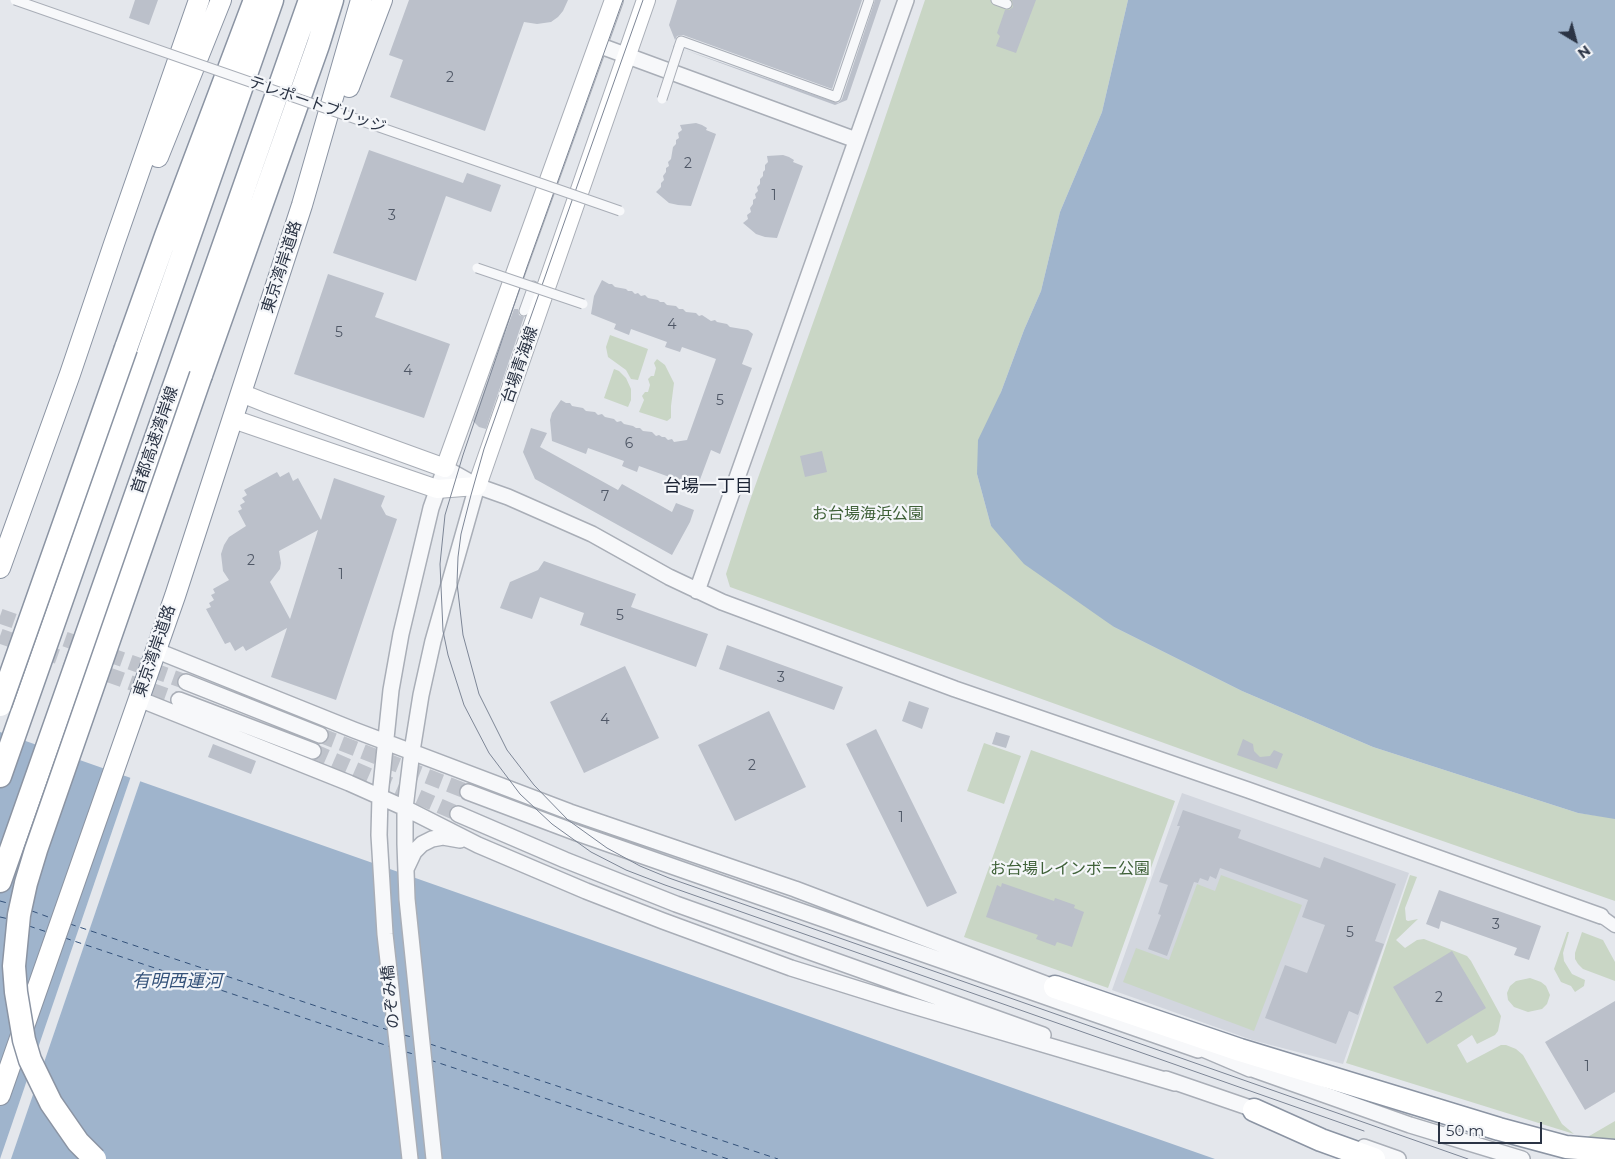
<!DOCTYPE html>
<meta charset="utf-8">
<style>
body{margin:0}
#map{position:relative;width:1615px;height:1159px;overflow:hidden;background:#e4e7ec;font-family:Montserrat,sans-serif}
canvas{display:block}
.north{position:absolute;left:1550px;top:15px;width:50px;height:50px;-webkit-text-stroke:4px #f4f6f9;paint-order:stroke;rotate:143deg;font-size:14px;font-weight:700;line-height:20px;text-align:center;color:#2b3445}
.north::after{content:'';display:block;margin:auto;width:18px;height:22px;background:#2b3445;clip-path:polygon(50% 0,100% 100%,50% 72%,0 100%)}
.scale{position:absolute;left:1438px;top:1122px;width:104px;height:22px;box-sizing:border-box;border:2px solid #2b3445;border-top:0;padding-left:6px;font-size:15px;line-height:18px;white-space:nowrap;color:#2b3445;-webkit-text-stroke:4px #f4f6f9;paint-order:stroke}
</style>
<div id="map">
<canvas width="1615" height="1159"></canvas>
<div class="north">N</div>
<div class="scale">50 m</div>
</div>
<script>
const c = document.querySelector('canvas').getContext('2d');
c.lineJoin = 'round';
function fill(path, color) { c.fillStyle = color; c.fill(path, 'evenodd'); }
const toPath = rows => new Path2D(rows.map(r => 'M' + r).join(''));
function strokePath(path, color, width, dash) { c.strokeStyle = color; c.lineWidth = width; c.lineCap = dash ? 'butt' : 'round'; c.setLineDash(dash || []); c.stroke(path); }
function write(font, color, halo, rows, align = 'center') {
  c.font = font + ' Montserrat,"Noto Sans JP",sans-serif'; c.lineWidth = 4.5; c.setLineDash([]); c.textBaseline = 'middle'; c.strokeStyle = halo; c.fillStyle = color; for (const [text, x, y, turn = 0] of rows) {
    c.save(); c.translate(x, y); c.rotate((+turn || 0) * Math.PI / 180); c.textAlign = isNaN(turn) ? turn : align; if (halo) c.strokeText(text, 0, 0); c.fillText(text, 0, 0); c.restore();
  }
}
fill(toPath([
 [1182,793,1409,873,1343,1064,1252,1040,1112,990]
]), '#d2d6de');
fill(toPath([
 [925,0,1128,0,1102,112,1060,212,1041,291,1024,330,1001,392,977,474,991,526,1114,627,1242,691,1373,747,1578,813,1615,818,1615,901,1253,775,730,587,726,574,748,506,868,168],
 [610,335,648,349,638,380,631,379,626,370,608,357,606,347],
 [657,359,665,365,674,383,671,406,671,418,667,421,639,412,644,400,642,396,645,392,648,392,650,385,648,379,651,376,654,376,656,368,654,363],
 [614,369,619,371,626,378,631,389,631,400,628,407,604,398],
 [984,743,1021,756,1004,804,967,791],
 [1031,750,1175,801,1108,988,964,937],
 [1221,875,1302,905,1254,1031,1123,982,1136,948,1169,960,1197,884,1215,891],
 [1410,875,1417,877,1405,908,1406,920,1408,921,1418,919,1396,940,1405,948,1417,940,1424,939,1467,956,1471,961,1501,1016,1498,1031,1495,1035,1477,1044,1472,1035,1457,1045,1467,1063,1501,1045,1506,1045,1516,1049,1523,1055,1562,1124,1574,1134,1346,1063],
 [1567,932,1569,932,1563,953,1564,961,1572,974,1585,980,1584,986,1575,992,1571,986,1561,982,1554,969],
 [1582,932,1603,940,1615,962,1615,981,1583,969,1578,964,1575,959,1575,953],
 [1530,978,1541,982,1546,986,1550,995,1547,1004,1542,1009,1528,1012,1514,1007,1508,1000,1507,993,1510,986,1516,981],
 [1615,1121,1615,1144,1579,1141,1591,1135]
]), '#c9d6c5');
fill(toPath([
 [1128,0,1615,0,1615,819,1578,813,1373,747,1242,691,1114,627,1024,564,991,526,977,474,978,440,1001,392,1024,330,1041,291,1060,212,1102,112],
 [0,732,1215,1159,0,1159]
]), '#9fb4cc');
fill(toPath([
 [131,776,141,779,11,1159,0,1159]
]), '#e4e7ec');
strokePath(toPath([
 [0,901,11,904],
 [32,911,51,918],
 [0,917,9,919],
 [70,924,388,1030],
 [29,926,47,932],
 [65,938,391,1047],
 [404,1035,415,1038],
 [430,1044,778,1159],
 [406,1052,417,1055],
 [430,1060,728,1159]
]), '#34527a', 1, [6, 5]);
fill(toPath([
 [135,0,158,0,149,25,129,18],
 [409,0,568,0,563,11,558,17,551,22,537,24,524,22,485,131,390,97,403,60,389,55],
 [677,0,862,0,832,89,683,35,677,36,675,40,669,25],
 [875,0,881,0,847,100,835,105,685,50,838,103,842,99],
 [1012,0,1036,0,1016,53,996,46,1000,36,997,33,1005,10,1009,10,1013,7],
 [696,123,702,125,707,128,706,130,716,134,691,206,678,205,669,203,656,192,661,187,661,183,664,180,663,176,666,172,666,168,669,166,668,162,671,159,673,147,676,144,676,140,679,138,678,133,682,130,680,125],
 [369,150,463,183,467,173,501,185,491,212,446,196,416,281,333,253],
 [783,155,789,157,794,160,793,162,803,166,777,238,765,237,756,234,743,223,748,219,747,215,751,212,750,208,753,204,753,200,756,198,755,194,758,191,757,187,760,184,760,179,763,176,763,172,765,170,765,165,768,162,767,156],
 [328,274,384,293,375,317,450,344,424,418,294,374],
 [602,280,609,284,612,284,615,287,626,289,628,291,632,291,635,294,638,293,641,296,645,295,648,298,658,300,660,302,664,302,667,305,676,306,679,309,683,309,686,312,696,313,699,316,702,315,711,321,715,320,717,322,727,324,730,327,748,330,753,334,742,364,752,368,720,454,711,450,698,485,691,482,688,490,673,484,675,479,639,466,637,472,622,466,624,461,588,448,586,454,552,441,550,420,552,413,561,400,566,403,570,403,572,406,583,408,586,411,595,412,598,415,602,414,605,417,614,419,617,422,621,421,624,424,633,426,636,428,640,428,643,431,652,432,656,436,659,435,662,437,665,437,668,440,672,439,674,442,687,440,716,359,682,347,680,352,665,347,667,342,631,329,629,335,614,329,616,324,591,314,594,296],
 [514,309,518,309,519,315,524,317,486,429,479,427,473,421],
 [531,428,547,433,540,447,618,490,622,484,672,512,676,503,694,510,690,522,672,555,535,479,523,452],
 [822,451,827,472,805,477,800,456],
 [277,472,280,477,289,472,293,481,298,478,321,520,334,478,385,496,381,506,386,515,397,519,336,700,271,677,287,628,246,651,243,646,235,651,230,642,225,644,206,609,211,607,209,603,214,600,211,595,215,593,213,589,229,580,223,571,221,554,224,545,229,537,246,526,238,511,242,509,240,505,245,502,242,498,247,495,244,490],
 [318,530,290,619,270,582,280,569,281,563,279,551],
 [544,561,636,594,631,607,708,634,696,667,580,625,584,613,540,597,532,619,500,608,510,582,538,570],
 [727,645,843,687,834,710,719,669],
 [625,666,659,738,584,773,550,702],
 [909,701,929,708,922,729,902,721],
 [769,711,806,787,735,821,698,745],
 [876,729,957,893,927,907,846,744],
 [996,732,1010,736,1006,748,992,744],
 [1243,739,1253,744,1254,751,1260,757,1270,756,1274,750,1283,754,1277,769,1237,755],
 [213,744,256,761,251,774,208,757],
 [1183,810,1241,830,1238,838,1320,868,1324,857,1396,884,1375,941,1384,944,1358,1015,1349,1011,1336,1044,1265,1018,1285,965,1307,973,1325,925,1302,917,1308,900,1220,868,1216,879,1210,876,1208,881,1200,878,1198,883,1194,882,1167,956,1148,949,1161,915,1158,914,1168,885,1159,882,1180,826,1177,826],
 [1002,883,1054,901,1055,898,1075,905,1074,908,1084,912,1072,947,1057,942,1055,946,1036,939,1038,935,986,917,997,885,1001,887],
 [1439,890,1541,926,1529,960,1514,955,1517,948,1441,921,1439,929,1426,924],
 [1452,951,1486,1008,1427,1044,1393,987],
 [1615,1001,1615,1092,1585,1110,1545,1042]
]), '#bbc0ca');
strokePath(toPath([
 [0,616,186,682],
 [0,636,179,700],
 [320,735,468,792],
 [313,751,458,814]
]), '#bfc3cb', 15, [15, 8]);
const pedestrian = toPath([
 [996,0,1007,4],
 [679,47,681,41,836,97,869,0],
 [524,311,533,286]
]);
const minor = toPath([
 [1601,916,1615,926]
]);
const tertiary = toPath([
 [598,45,856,140],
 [697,591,906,0],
 [155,650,354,730,570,812,795,889,1064,991],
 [186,682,320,735],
 [139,699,349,783,405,808,478,845,586,891,663,921,791,968,900,1002,1175,1083],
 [179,700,313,751],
 [468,792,577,833,1198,1050],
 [458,814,565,860,676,904,1043,1035],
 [406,869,414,852,422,844,432,839,443,837,460,840],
 [1189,1043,1250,1069],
 [1241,1065,1410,1125,1522,1159],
 [1166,1079,1262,1112],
 [1364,1147,1398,1159],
 [410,1159,385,934,379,835,380,796,391,690,401,634,431,508,445,468,477,486,508,497,592,534,669,577,722,602,955,689,1248,790,1601,916],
 [434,1159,407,899,405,844,405,808,412,751,421,695,433,641,477,486]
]);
const secondary = toPath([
 [241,393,266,403,445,468,614,0],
 [233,419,437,489,477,486,646,0]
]);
const trunk = toPath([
 [349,87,382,0],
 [158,157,221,0],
 [0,568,70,374,114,244,199,0],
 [0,1095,175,596,302,205,361,0]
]);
const motorway = toPath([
 [126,348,166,236,255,0],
 [201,375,318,45,332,0],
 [0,776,272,0],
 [0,881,310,0],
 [1055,987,1240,1050,1499,1129,1566,1147,1615,1151],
 [1254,1110,1321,1140,1374,1159]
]);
strokePath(pedestrian, '#a9aeb7', 11);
strokePath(minor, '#a9aeb7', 15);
strokePath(tertiary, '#a9aeb7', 18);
strokePath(secondary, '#a9aeb7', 20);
strokePath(trunk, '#8b94a3', 22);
strokePath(motorway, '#8b94a3', 25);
strokePath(pedestrian, '#f7f8fa', 9);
strokePath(minor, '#f7f8fa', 12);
strokePath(tertiary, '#f7f8fa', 15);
strokePath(secondary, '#fff', 18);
strokePath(trunk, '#fff', 20);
strokePath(motorway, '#fff', 22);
strokePath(toPath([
 [623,0,527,267,463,455,445,515,440,564,443,631,448,655,464,705,489,753,520,794,552,824,591,852,626,870,665,885,1364,1131],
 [643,0,484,449,471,495,461,534,458,557,457,583,463,635,479,694,507,750,534,785,568,820,607,848,640,866,669,878,1468,1159]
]), '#7d8696', 1);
const pedestrianBridge = toPath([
 [15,0,620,211],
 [662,99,679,47],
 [477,268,583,304]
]);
const motorwayBridge = toPath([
 [0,705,126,348],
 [95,1159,78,1142,51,1103,30,1060,24,1040,16,992,14,966,19,915,26,883,36,850,201,375]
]);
strokePath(pedestrianBridge, '#a9aeb7', 11, []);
strokePath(motorwayBridge, '#8b94a3', 25, []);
strokePath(pedestrianBridge, '#f7f8fa', 9);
strokePath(motorwayBridge, '#fff', 22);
write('14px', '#4f5766', null, [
 ["2",450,78],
 ["2",688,164],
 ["1",774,196],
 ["3",392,216],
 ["4",672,325],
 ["5",339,333],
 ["4",408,371],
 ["5",720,401],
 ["6",629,444],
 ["7",605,497],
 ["2",251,561],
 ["1",341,575],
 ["5",620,616],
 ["3",781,678],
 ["4",605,720],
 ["2",752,766],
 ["1",901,818],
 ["3",1496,925],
 ["5",1350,933],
 ["2",1439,998],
 ["1",1587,1067]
]);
write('16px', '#2b3445', '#f4f6f9', [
 ["テレポートブリッジ",317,105,19],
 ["東京湾岸道路",282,267,-72],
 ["台場青海線",520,365,-71],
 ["首都高速湾岸線",155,440,-71],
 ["東京湾岸道路",155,651,-71],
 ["のぞみ橋",391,997,-96]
]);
write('16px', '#3f6138', '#f4f6f9', [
 ["お台場海浜公園",868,514],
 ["お台場レインボー公園",1070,869]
]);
write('18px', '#1d2536', '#f4f6f9', [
 ["台場一丁目",708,487]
]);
write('italic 18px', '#34527a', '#f4f6f9', [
 ["有明西運河",177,982]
]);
</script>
